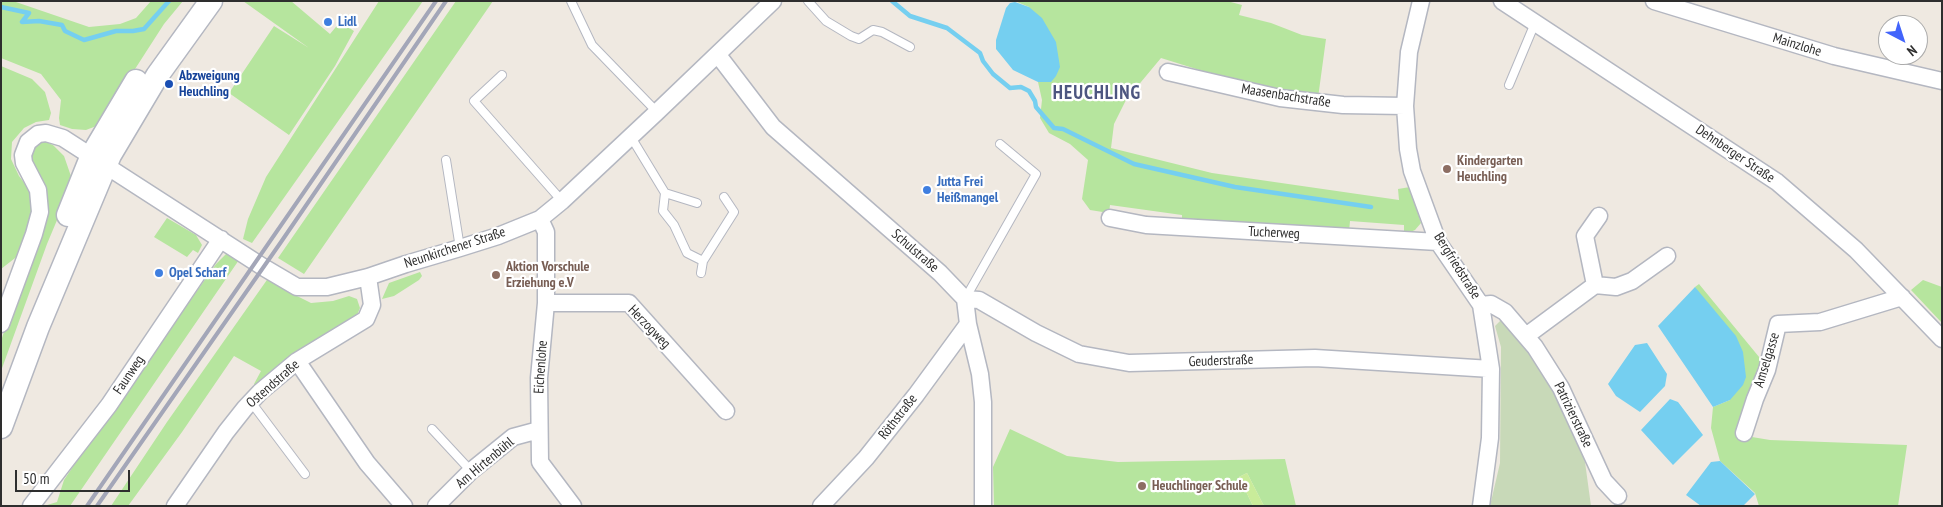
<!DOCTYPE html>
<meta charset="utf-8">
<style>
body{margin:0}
#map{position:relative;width:1943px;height:507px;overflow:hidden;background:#efe9e1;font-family:"PT Sans Narrow",sans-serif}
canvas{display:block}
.frame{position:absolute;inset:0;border:2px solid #2e2e2e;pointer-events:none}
.north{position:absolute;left:1878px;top:15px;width:50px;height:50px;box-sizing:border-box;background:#fff;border:1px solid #ababab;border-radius:50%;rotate:140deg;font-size:14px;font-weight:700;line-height:20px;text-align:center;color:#2e2e2e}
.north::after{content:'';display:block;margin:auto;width:18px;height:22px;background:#4264fb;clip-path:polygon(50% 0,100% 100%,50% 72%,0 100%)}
.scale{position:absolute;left:15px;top:470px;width:115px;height:22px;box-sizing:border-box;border:2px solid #2e2e2e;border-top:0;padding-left:6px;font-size:15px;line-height:18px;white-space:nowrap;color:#2e2e2e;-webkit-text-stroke:4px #fff;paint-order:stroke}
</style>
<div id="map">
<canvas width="1943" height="507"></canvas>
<div class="frame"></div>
<div class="north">N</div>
<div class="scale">50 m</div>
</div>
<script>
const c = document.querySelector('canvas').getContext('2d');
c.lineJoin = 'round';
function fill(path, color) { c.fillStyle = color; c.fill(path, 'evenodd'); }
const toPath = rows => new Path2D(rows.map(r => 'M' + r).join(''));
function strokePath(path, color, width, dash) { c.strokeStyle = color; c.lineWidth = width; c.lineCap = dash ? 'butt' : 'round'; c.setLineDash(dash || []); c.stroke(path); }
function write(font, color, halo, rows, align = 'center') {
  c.font = font + ' "PT Sans Narrow",sans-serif'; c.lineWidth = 4.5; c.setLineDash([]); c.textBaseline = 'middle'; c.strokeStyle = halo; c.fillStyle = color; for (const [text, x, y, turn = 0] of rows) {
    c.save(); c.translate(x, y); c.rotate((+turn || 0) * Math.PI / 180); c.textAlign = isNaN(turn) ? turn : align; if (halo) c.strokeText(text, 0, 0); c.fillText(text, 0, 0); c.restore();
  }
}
fill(toPath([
 [1,1,13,1,89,27,120,24,136,18,151,1,183,1,164,24,99,125,86,130,72,129,60,125,59,118,61,100,41,74,1,58],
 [243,1,291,1,330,34,340,22,354,31,335,66,289,135,229,93,274,26,309,48],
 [379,1,423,1,252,243,243,239,248,219,266,177],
 [456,1,493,1,304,274,278,258],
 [1015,1,1227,1,1242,5,1239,15,1271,23,1302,35,1326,39,1318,98,1257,88,1161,58,1126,100,1114,124,1111,148,1212,173,1399,200,1398,189,1410,187,1421,223,1415,230,1408,233,1404,232,1404,225,1350,221,1349,232,1182,219,1182,215,1110,205,1109,213,1090,210,1082,199,1088,160,1070,144,1049,133,1040,118,1042,100,1038,82,1051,82,1029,7],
 [1,66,32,79,45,92,51,113,49,120,36,122,24,128,12,142,11,159,19,176,30,190,33,203,32,222,19,255,1,269],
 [44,141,53,145,64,156,73,182,47,244,1,371,1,341,46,201,40,175,32,160,31,151,37,144],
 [167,218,196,235,202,245,198,253,193,250,187,257,154,237],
 [228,252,241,257,70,506,44,506,57,502,64,480,78,459,216,264],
 [420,272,422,276,419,280,394,296,382,299,389,283],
 [269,277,291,293,311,303,333,301,349,296,357,299,360,308,357,315,345,324,292,355,255,387,254,384,261,371,234,356,182,432,128,506,111,506,167,422],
 [1923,280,1942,287,1942,323,1911,290],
 [1699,284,1764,363,1737,431,1752,437,1770,440,1907,445,1898,506,1759,506,1755,493,1720,461,1711,428,1713,407,1730,400,1695,287],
 [1010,429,1067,456,1118,462,1285,459,1296,506,1264,506,1247,473,1239,477,1253,506,994,506,993,467]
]), '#b6e59e');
fill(toPath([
 [1502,319,1543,368,1567,412,1585,462,1591,506,1490,506,1500,463,1501,347,1495,326]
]), '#c8d9b8');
fill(toPath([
 [1247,473,1264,506,1253,506,1239,477]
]), '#c9ec9a');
fill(toPath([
 [1015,2,1029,7,1042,18,1056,42,1060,67,1056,76,1051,82,1038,82,1013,70,996,49,996,40,1006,8,1010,3],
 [1695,287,1736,336,1743,352,1746,377,1743,385,1730,400,1713,407,1658,326],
 [1647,343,1667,374,1665,386,1640,412,1616,396,1608,384,1635,345],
 [1670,399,1678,402,1703,435,1673,465,1641,430],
 [1720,461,1755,494,1743,506,1701,506,1686,495,1711,462]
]), '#75cff0');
strokePath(toPath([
 [892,1,910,16,947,28,980,53,983,61,993,74,1010,88,1021,87,1029,91,1035,101,1036,107,1054,128,1063,129,1134,164,1235,187,1371,207],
 [1,7,29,13,22,22,39,21,62,25,65,31,84,40,116,31,133,31,144,29,169,1]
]), '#75cff0', 4.5);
const service = toPath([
 [571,1,592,45,657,112],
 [808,1,826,21,851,36,859,39,873,30,882,32,910,47],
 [502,75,474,101,562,201],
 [1509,85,1535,23],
 [631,137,665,193,663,211,674,225,687,253,703,261,701,273],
 [446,160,460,248],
 [665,193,697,203],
 [703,261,734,212,724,197],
 [965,299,1036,174,1000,144],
 [251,402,305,474],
 [432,429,471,471]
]);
const minor = toPath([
 [1421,1,1409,52,1405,106,1408,149,1412,171,1438,242,1481,305,1491,369,1490,438,1481,506],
 [1502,1,1777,182,1856,250,1942,339],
 [1654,1,1834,56,1942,81],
 [718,55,773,127,940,273,965,299,968,324,980,374,983,402,983,506],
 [1168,72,1280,98,1343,105,1405,106],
 [1599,216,1585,236,1595,285,1616,287,1632,281,1667,256],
 [1110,218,1146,225,1438,242],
 [540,219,546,232,546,303,539,378,540,462,573,506],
 [965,299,979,300,1036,333,1079,354,1129,363,1315,358,1491,369],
 [546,303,629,303,726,411],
 [1481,305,1491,304,1505,312,1535,347,1561,388,1604,481,1618,496],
 [1,324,34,234,40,212,38,190,24,163,23,155,28,142,38,134,46,133,63,138,263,267,297,287,327,287,368,277,406,264,460,248,498,236,540,219,562,201,657,112,773,1],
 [1526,336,1595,285],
 [297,361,367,463,404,506],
 [1744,433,1755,399,1767,370,1778,324,1820,322,1902,297],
 [31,506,109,405,221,239],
 [175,506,226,432,245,408,260,392,297,361,366,319,372,305,368,277],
 [436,506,471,471,513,437,539,430],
 [821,506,866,458,916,395,968,324]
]);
const secondary = toPath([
 [68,215,92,155,136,81],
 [1,427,38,327,110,155,157,76,211,1]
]);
strokePath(service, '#b4b7c1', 10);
strokePath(minor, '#b4b7c1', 19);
strokePath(secondary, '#b4b7c1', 25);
strokePath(service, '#fff', 8);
strokePath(minor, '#fff', 16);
strokePath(secondary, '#fff', 22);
strokePath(toPath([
 [87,506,436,1],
 [97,506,281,242,446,1]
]), '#a3a6b8', 4);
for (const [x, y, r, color] of [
 [328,22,5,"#3f7fe0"],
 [169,84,5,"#1a4fb4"],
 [1447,169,5,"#8d6e63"],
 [927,190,5,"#3f7fe0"],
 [159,273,5,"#3f7fe0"],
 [496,275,5,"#8d6e63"],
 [1142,486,5,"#8d6e63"]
]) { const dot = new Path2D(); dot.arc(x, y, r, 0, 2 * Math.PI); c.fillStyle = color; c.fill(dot); strokePath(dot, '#fff', 2); }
write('bold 14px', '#366cbe', '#fff', [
 ["Lidl",338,22],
 ["Jutta Frei",937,182],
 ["Heißmangel",937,198],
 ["Opel Scharf",169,273]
], 'left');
write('14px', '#2e2e2e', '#fff', [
 ["Mainzlohe",1797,45,17],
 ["Maasenbachstraße",1286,96,9],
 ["Dehnberger Straße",1735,154,34],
 ["Tucherweg",1274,233,3],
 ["Neunkirchener Straße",455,248,-18],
 ["Schulstraße",915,251,41],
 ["Bergfriedstraße",1457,266,58],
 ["Herzogweg",649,327,46],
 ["Amselgasse",1767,360,-73],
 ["Geuderstraße",1221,361,-2],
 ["Eichenlohe",541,367,-86],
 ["Faunweg",129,375,-56],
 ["Ostendstraße",273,384,-41],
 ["Patrizierstraße",1573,415,64],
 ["Röthstraße",898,417,-52],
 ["Am Hirtenbühl",485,463,-40]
]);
write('bold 14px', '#164399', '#fff', [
 ["Abzweigung",179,76],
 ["Heuchling",179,92]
], 'left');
write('bold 14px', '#785e54', '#fff', [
 ["Kindergarten",1457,161],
 ["Heuchling",1457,177],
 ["Aktion Vorschule",506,267],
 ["Erziehung e.V",506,283],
 ["Heuchlinger Schule",1152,486]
], 'left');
c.letterSpacing = '1px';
write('bold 19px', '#4d5680', '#fff', [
 ["HEUCHLING",1097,94]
]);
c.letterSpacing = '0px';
</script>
